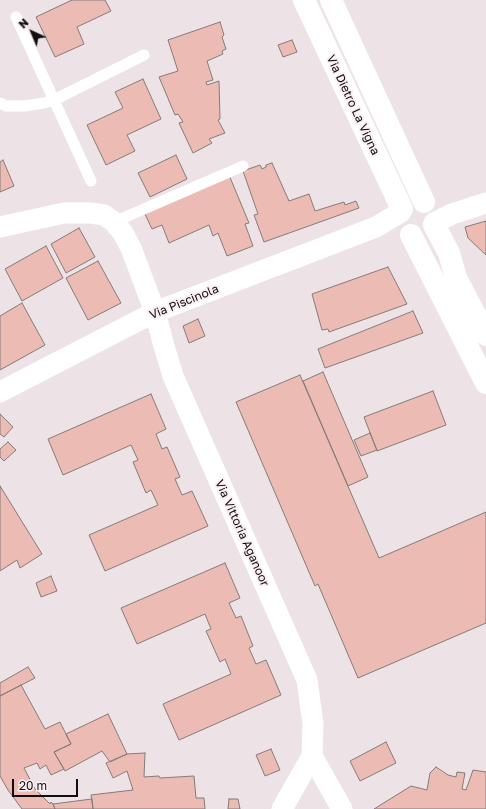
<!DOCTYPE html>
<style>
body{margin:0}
#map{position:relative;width:486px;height:809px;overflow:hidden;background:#ede2e5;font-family:"Golos Text",sans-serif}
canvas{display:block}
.north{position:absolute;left:12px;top:12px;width:40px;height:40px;-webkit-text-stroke:3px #faeff2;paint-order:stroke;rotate:316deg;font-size:11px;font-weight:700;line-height:16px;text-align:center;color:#110e0e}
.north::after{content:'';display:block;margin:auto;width:14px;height:18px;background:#110e0e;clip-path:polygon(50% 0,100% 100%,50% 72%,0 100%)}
.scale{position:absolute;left:12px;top:779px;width:66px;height:18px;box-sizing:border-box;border:2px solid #110e0e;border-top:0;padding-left:5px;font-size:12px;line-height:14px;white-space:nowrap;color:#110e0e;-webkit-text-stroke:3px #faeff2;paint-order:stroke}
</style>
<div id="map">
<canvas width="486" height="809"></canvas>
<div class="north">N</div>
<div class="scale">20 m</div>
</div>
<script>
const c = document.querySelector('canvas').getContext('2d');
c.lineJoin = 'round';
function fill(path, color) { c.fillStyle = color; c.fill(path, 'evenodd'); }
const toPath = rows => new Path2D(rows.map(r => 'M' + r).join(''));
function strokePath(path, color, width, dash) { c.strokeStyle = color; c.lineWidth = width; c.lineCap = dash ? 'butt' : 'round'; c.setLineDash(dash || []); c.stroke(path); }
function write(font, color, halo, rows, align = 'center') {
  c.font = font + ' "Golos Text",sans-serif'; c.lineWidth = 4; c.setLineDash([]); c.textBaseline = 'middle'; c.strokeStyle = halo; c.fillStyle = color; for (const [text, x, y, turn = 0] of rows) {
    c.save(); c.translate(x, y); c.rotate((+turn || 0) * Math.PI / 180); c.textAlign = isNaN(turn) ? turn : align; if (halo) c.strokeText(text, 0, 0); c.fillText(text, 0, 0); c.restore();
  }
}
const building = toPath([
 [72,0,105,0,111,11,77,27,84,44,55,57,36,17,72,0],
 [220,22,224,35,222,37,226,49,222,51,223,54,207,61,213,80,206,82,207,85,219,81,220,119,218,120,225,133,209,139,212,143,193,153,179,123,183,122,178,114,175,115,159,77,178,71,168,40,220,22],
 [292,40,297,52,283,57,278,45,292,40],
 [143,79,161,119,127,135,135,151,106,165,87,125,123,108,115,92,143,79],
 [176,155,187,179,150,197,138,173,176,155],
 [3,160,14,186,0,192,0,162,3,160],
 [272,163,289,201,309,194,315,211,344,202,345,205,356,201,359,208,264,242,254,215,258,214,243,171,260,165,262,169,266,167,266,165,272,163],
 [229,175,249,223,245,224,253,246,227,256,218,233,213,236,209,225,169,243,162,225,152,229,144,212,229,175],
 [486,221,486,255,468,238,465,227,486,221],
 [79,228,95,257,66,273,51,244,79,228],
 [46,246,63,278,22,301,5,269,46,246],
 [98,261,121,303,88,320,66,278,98,261],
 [388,267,407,304,329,332,328,329,322,330,312,294,388,267],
 [22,303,45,345,0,370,0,316,22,303],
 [413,311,423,333,325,368,318,349,413,311],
 [198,319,205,336,189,343,183,326,198,319],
 [323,372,368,477,348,486,303,381,323,372],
 [300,375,379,558,486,512,486,623,358,678,318,584,315,586,236,402,300,375],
 [433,391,446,425,377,451,364,417,433,391],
 [151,394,166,429,156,434,162,449,167,447,180,477,175,479,182,495,192,491,208,526,105,571,89,535,158,505,151,490,146,493,133,462,138,460,131,445,63,475,48,439,151,394],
 [0,414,13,427,4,437,0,434,0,414],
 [370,433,377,450,361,456,354,440,370,433],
 [8,442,16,450,4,461,0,457,0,449,8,442],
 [0,486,42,554,20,568,17,560,0,571,0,486],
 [225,563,240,598,229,603,236,618,241,616,253,646,249,648,256,664,266,660,281,695,179,740,163,704,231,674,225,659,220,662,206,631,211,629,205,614,137,644,121,608,225,563],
 [51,576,57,591,41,597,36,583,51,576],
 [28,667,35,678,0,696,0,683,28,667],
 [21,685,45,729,60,722,71,744,54,752,64,769,51,775,46,765,40,769,37,763,24,768,35,789,50,804,51,802,53,804,55,809,22,809,8,790,0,776,0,696,21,685],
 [108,714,127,754,110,762,102,751,65,771,54,752,71,744,66,734,108,714],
 [386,742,396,763,360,781,350,761,386,742],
 [271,749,280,770,265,776,256,755,271,749],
 [145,753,144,777,159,776,160,778,194,776,196,798,204,798,205,809,93,809,91,795,133,790,127,771,113,778,106,763,127,754,145,753],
 [436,767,448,775,456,777,457,772,465,773,462,789,466,790,473,770,486,772,486,809,374,809,411,786,427,790,430,773,436,767],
 [92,799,93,809,55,809,53,804,92,799],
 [229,799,238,799,240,809,228,809,229,799]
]);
fill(building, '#ecbcb4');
strokePath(building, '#847b79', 1);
strokePath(toPath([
 [16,17,91,181],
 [0,103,6,106,24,106,44,103,54,100,144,55],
 [114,222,243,166]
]), '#fff', 11);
strokePath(toPath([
 [434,223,452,214,486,203],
 [0,227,64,213,91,213,104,215,114,222,123,233,131,248,155,312,164,346,173,376,307,680,313,724,312,756,342,809],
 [0,392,155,312,376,227,401,212],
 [282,809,312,756]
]), '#fff', 21);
strokePath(toPath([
 [304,0,402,209],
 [331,0,424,202],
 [434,225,449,253,456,278,486,335],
 [411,235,486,383]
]), '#fff', 22);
write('12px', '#110e0e', '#faeff2', [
 ["Via Dietro La Vigna",353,105,65],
 ["Via Piscinola",184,302,-22],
 ["Via Vittoria Aganoor",242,533,66]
]);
</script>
